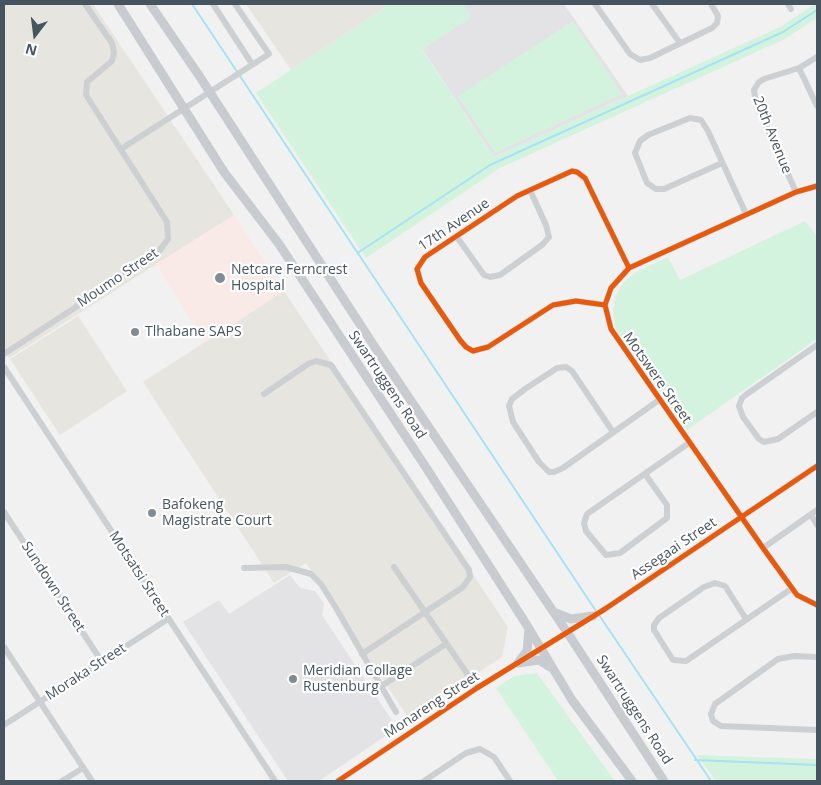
<!DOCTYPE html>
<style>
body{margin:0}
#map{position:relative;width:821px;height:785px;overflow:hidden;background:#f2f1f1;font-family:"Open Sans",sans-serif}
canvas{display:block}
.frame{position:absolute;inset:0;border:5px solid #465460;pointer-events:none}
.north{position:absolute;left:10px;top:10px;width:50px;height:50px;-webkit-text-stroke:4px #fff;paint-order:stroke;rotate:195deg;font-size:14px;font-weight:700;line-height:20px;text-align:center;color:#465460}
.north::after{content:'';display:block;margin:auto;width:18px;height:22px;background:#465460;clip-path:polygon(50% 0,100% 100%,50% 72%,0 100%)}
</style>
<div id="map">
<canvas width="821" height="785"></canvas>
<div class="frame"></div>
<div class="north">N</div>
</div>
<script>
const c = document.querySelector('canvas').getContext('2d');
c.lineJoin = 'round';
function fill(path, color) { c.fillStyle = color; c.fill(path, 'evenodd'); }
const toPath = rows => new Path2D(rows.map(r => 'M' + r).join(''));
function strokePath(path, color, width, dash) { c.strokeStyle = color; c.lineWidth = width; c.lineCap = dash ? 'butt' : 'round'; c.setLineDash(dash || []); c.stroke(path); }
function write(font, color, halo, rows, align = 'center') {
  c.font = font + ' "Open Sans",sans-serif'; c.lineWidth = 4.5; c.setLineDash([]); c.textBaseline = 'middle'; c.strokeStyle = halo; c.fillStyle = color; for (const [text, x, y, turn = 0] of rows) {
    c.save(); c.translate(x, y); c.rotate((+turn || 0) * Math.PI / 180); c.textAlign = isNaN(turn) ? turn : align; if (halo) c.strokeText(text, 0, 0); c.fillText(text, 0, 0); c.restore();
  }
}
fill(toPath([
 [4,4,93,4,234,215,9,358,4,349],
 [246,4,384,4,386,7,291,70],
 [284,291,508,627,502,657,409,719,306,563,274,583,143,382],
 [78,316,127,391,60,435,10,359]
]), '#e7e5df');
fill(toPath([
 [463,4,564,4,628,96,494,157,422,49,471,17],
 [290,575,300,588,315,591,324,604,322,615,397,728,319,781,288,781,183,622,219,600,229,614]
]), '#e3e2e4');
fill(toPath([
 [234,215,284,291,205,342,156,264]
]), '#f9e9e7');
fill(toPath([
 [384,4,463,4,471,17,422,50,494,157,780,27,815,4,817,4,817,18,785,39,500,168,366,258,256,93,386,7],
 [573,21,622,94,495,153,458,96],
 [805,221,817,237,817,339,687,430,615,329,613,311,615,297,623,283,636,272,668,257,680,280],
 [537,673,615,781,558,781,496,688,514,676],
 [697,755,817,759,817,781,716,781]
]), '#d4f3df');
strokePath(toPath([
 [192,4,596,611],
 [359,252,490,165,783,32,817,10],
 [599,615,711,781],
 [695,760,817,765]
]), '#a4e3f4', 2);
strokePath(toPath([
 [213,4,252,64],
 [595,4,630,54,640,60,650,58,712,28,717,23,718,16,711,4],
 [652,4,680,43],
 [788,4,791,9],
 [799,68,817,106],
 [121,149,269,54,235,4],
 [722,163,664,189,656,189,647,183,635,153,640,141,648,135,690,118,701,120,708,131,746,214],
 [817,186,796,192,629,268,611,288,605,305,611,329,763,548,797,595,817,605],
 [796,192,756,104,754,90,759,82,764,79,799,68,817,57],
 [457,237,484,275,490,277,500,275,542,245,549,237,546,225,530,190],
 [605,305,576,301,553,305,488,347,473,351,466,347,460,340,421,283,417,269,425,257,517,196,572,171,577,172,585,178,629,268],
 [817,345,747,394,742,398,739,406,743,417,759,439,764,442,778,439,817,412],
 [4,354,157,254,168,239,167,222,86,95,87,82,112,61,114,53,112,43,85,4],
 [4,367,275,781],
 [264,394,308,364,316,361,331,365,469,570,470,577,463,587,362,654],
 [613,432,572,371,566,367,557,368,525,389,512,399,509,406,513,422,539,462,549,472,554,472,563,468,659,400],
 [645,474,667,505,667,518,620,553,606,555,586,531,584,523,587,514,689,443],
 [4,512,102,662],
 [811,515,817,525],
 [763,548,817,510],
 [394,567,477,688],
 [244,568,286,567,311,574,321,584,336,608,396,712],
 [746,619,725,586,715,583,704,587,659,618,654,625,654,630,673,660,686,661,791,589],
 [4,647,92,781],
 [817,657,794,656,778,659,715,704,711,714,713,721,721,726,817,730],
 [380,687,446,644],
 [4,725,168,619],
 [62,781,83,768],
 [338,781,477,688,605,609,817,466],
 [424,781,466,753,480,749,494,757,510,781]
]), '#cdd0d2', 6);
strokePath(toPath([
 [118,4,224,172,279,244,427,469,528,627,572,700,632,781],
 [150,4,198,74,374,346,567,632,664,781],
 [556,613,571,619,593,616],
 [518,663,539,660,550,667],
 [518,663,527,651,529,629]
]), '#c8ccd0', 9);
strokePath(toPath([
 [817,186,796,192,629,268,611,288,605,305,611,329,763,548,797,595,817,605],
 [605,305,576,301,553,305,488,347,473,351,466,347,460,340,421,283,417,269,425,257,517,196,572,171,577,172,585,178,629,268],
 [338,781,477,688,605,609,817,466]
]), '#e8590c', 5);
for (const [x, y, r, color] of [
 [220,278,6,"#828b93"],
 [135,332,5,"#828b93"],
 [152,513,5,"#828b93"],
 [293,679,5,"#828b93"]
]) { const dot = new Path2D(); dot.arc(x, y, r, 0, 2 * Math.PI); c.fillStyle = color; c.fill(dot); strokePath(dot, '#fff', 2); }
write('14px', '#465460', '#fff', [
 ["20th Avenue",772,135,68],
 ["17th Avenue",454,225,-34],
 ["Moumo Street",118,278,-34],
 ["Motswere Street",657,378,55],
 ["Swartruggens Road",387,385,56],
 ["Assegaai Street",674,549,-34],
 ["Motsatsi Street",139,574,57],
 ["Sundown Street",53,587,57],
 ["Moraka Street",86,672,-33],
 ["Monareng Street",432,705,-33],
 ["Swartruggens Road",634,710,57]
]);
write('14px', '#465460', '#fff', [
 ["Netcare Ferncrest",231,270],
 ["Hospital",231,286],
 ["Tlhabane SAPS",145,332],
 ["Bafokeng",162,505],
 ["Magistrate Court",162,521],
 ["Meridian Collage",303,671],
 ["Rustenburg",303,687]
], 'left');
</script>
